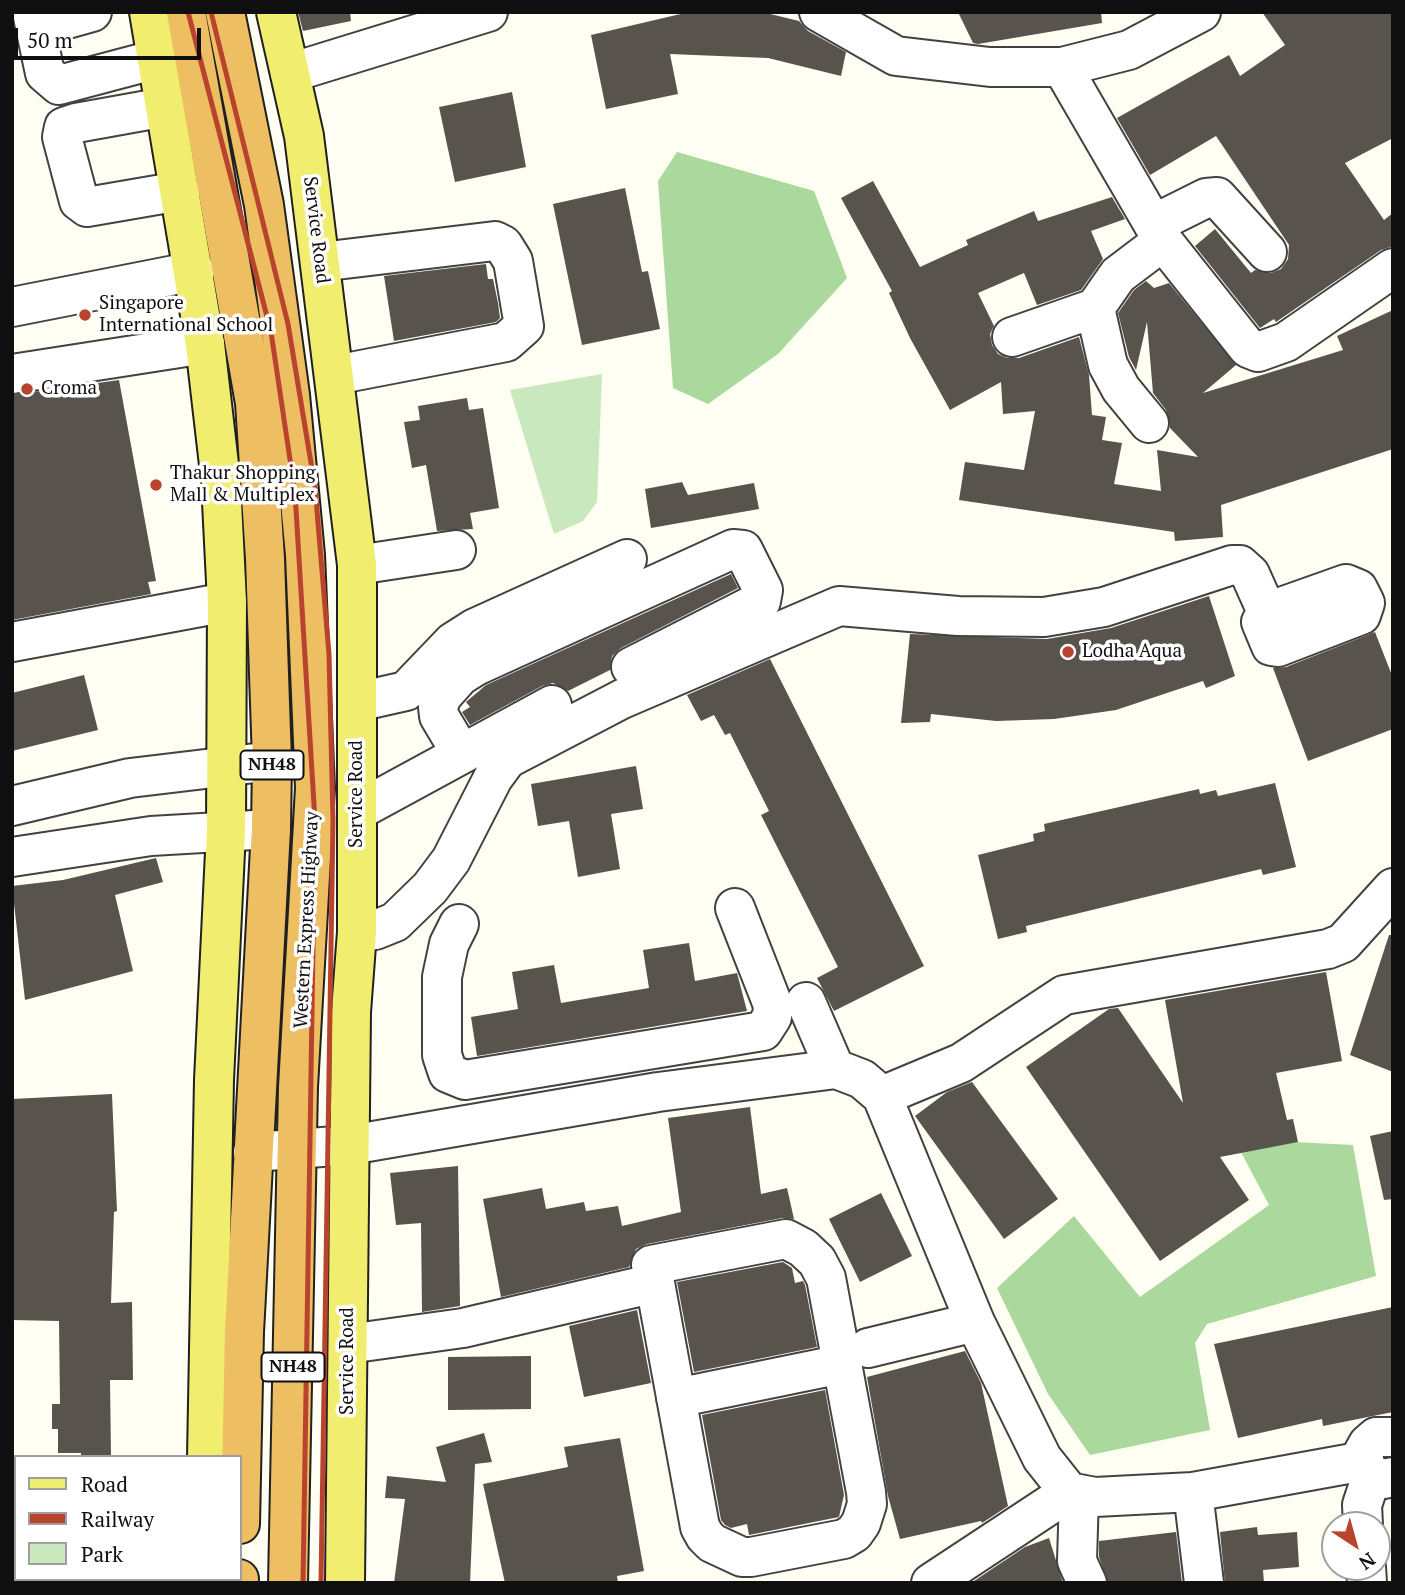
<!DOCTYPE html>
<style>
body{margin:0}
#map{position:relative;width:1405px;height:1595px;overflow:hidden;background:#fefef2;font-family:"PT Serif",serif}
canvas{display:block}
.frame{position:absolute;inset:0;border:14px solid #0f0f0f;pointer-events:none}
.legend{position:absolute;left:14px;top:1455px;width:228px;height:126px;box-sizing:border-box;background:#fff;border:2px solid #9f9f9f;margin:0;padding:9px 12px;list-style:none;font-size:21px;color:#0f0f0f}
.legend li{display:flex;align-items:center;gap:14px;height:35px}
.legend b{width:35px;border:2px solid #9f9f9f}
.north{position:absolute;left:1321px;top:1511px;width:70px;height:70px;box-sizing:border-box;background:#fff;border:2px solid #9f9f9f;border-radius:50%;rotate:144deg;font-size:19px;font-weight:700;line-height:28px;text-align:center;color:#0f0f0f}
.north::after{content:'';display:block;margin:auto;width:24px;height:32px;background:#b9442d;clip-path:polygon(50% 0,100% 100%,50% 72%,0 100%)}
.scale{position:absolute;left:14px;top:28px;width:187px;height:32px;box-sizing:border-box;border:4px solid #0f0f0f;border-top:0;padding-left:9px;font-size:21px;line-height:24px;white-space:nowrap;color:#0f0f0f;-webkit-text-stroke:5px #fff;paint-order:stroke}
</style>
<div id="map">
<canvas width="1405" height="1595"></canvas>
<div class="frame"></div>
<ul class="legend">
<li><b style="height:9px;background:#f1ed6f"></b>Road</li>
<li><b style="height:9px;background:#b9442d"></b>Railway</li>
<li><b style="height:19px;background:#cae8bd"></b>Park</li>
</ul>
<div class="north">N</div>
<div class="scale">50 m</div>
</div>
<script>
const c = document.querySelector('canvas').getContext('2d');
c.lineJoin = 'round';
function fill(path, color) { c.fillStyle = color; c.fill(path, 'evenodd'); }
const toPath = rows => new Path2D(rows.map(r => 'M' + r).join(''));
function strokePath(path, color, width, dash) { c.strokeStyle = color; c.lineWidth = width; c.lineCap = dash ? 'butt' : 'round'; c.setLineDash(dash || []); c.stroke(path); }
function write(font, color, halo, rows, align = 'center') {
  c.font = font + ' "PT Serif",serif'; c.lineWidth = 7; c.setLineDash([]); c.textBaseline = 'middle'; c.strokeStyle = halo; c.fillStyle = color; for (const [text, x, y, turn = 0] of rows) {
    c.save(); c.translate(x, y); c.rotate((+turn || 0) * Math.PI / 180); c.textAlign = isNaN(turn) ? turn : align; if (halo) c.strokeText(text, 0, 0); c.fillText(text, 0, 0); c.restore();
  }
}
fill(toPath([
 [602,374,597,502,583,521,554,534,510,390]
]), '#cae8bd');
fill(toPath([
 [677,152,814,191,847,278,778,354,708,404,673,388,658,181],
 [1234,1139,1353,1145,1376,1276,1207,1324,1195,1343,1210,1430,1090,1455,1048,1394,997,1288,1074,1216,1140,1297,1269,1205]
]), '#abd89d');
fill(toPath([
 [298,12,350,12,351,21,303,31],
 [689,12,762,12,799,21,808,31,846,52,841,76,768,58,670,54,678,94,606,109,591,35],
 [958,12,1101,12,1102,23,978,44,973,43],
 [1262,12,1393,12,1393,138,1345,163,1384,220,1393,213,1393,246,1381,250,1276,322,1274,319,1260,328,1195,246,1215,229,1251,273,1255,270,1271,273,1281,269,1288,259,1289,245,1216,136,1150,175,1117,118,1229,55,1240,76,1285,45],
 [512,92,526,167,455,182,439,107],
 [873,181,920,267,968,245,966,240,1034,211,1038,221,1112,197,1125,219,1091,231,1103,259,1081,290,1037,305,1024,273,978,293,994,326,990,334,992,345,998,354,1007,358,1019,358,1079,337,1089,375,1092,415,1106,417,1102,440,1122,443,1114,484,1161,491,1157,450,1198,457,1170,428,1166,410,1153,393,1147,322,1136,370,1129,357,1118,313,1134,290,1146,281,1154,288,1169,283,1236,365,1203,393,1343,350,1337,336,1393,310,1393,449,1221,505,1223,537,1175,541,1174,532,959,500,965,462,1024,470,1035,411,1003,414,1001,382,950,410,910,338,889,293,892,291,841,198],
 [625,188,642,272,648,271,660,329,582,345,553,204],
 [486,264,488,279,493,279,498,303,500,318,496,322,394,341,384,276],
 [119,380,156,581,148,582,151,594,12,620,12,395],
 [467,398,469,410,483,408,499,508,470,513,473,529,437,531,426,465,412,468,404,422,420,420,418,406],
 [682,482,688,495,754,483,759,509,651,528,645,489],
 [731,574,738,588,621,648,612,656,610,670,568,691,553,683,542,686,470,725,462,712,470,707,466,702,486,685],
 [1209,596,1235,676,1206,688,1203,681,1116,710,1054,719,996,721,931,714,930,722,901,723,910,634,1047,639,1111,628],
 [1375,632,1393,678,1393,729,1308,761,1273,668,1286,667],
 [770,659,924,966,834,1011,817,978,838,967,761,815,769,811,730,733,725,735,714,715,701,721,687,695],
 [84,675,98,730,12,751,12,693],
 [636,766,643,809,611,814,620,869,578,877,569,821,538,826,531,784],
 [1275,783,1296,867,1263,875,1261,869,1026,926,1027,932,998,939,978,855,1034,841,1033,834,1045,831,1044,824,1199,789,1200,794,1216,790,1218,796],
 [156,858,163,882,115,895,133,971,25,1000,12,886,63,880],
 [1389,935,1393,935,1393,1072,1350,1055],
 [689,943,695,981,737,973,747,1011,477,1056,471,1017,518,1009,512,972,554,965,561,1003,649,988,643,950],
 [1326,972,1342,1061,1276,1073,1287,1120,1293,1119,1298,1142,1220,1157,1249,1200,1160,1261,1026,1067,1109,1009,1118,1008,1183,1103,1165,1000],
 [972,1082,1058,1199,1004,1239,915,1116,947,1092],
 [112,1094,117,1211,114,1212,111,1303,132,1302,133,1380,110,1380,111,1457,81,1457,81,1453,58,1453,58,1429,52,1429,52,1404,60,1404,59,1321,12,1320,12,1099],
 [750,1107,761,1194,787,1188,794,1219,782,1218,647,1244,636,1249,629,1267,501,1297,483,1199,542,1188,546,1209,584,1202,586,1211,618,1206,622,1226,681,1212,668,1118],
 [1393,1131,1393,1199,1384,1200,1370,1136],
 [458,1166,460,1306,422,1312,421,1223,396,1225,390,1173],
 [881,1193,912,1256,860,1282,829,1219],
 [783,1262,792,1268,795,1283,803,1281,805,1285,817,1347,694,1372,677,1282],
 [1393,1307,1393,1412,1323,1426,1322,1419,1238,1438,1214,1344],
 [637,1310,651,1383,584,1397,569,1326],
 [965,1351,981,1383,1008,1506,982,1523,981,1521,900,1539,888,1496,867,1377],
 [531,1356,531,1409,448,1410,448,1357],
 [825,1390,844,1495,839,1517,749,1535,747,1524,731,1528,725,1525,721,1520,702,1415],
 [484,1433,492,1462,475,1464,470,1583,394,1583,405,1499,385,1498,387,1476,446,1482,436,1447],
 [620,1438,644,1571,617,1576,618,1583,505,1583,483,1484,568,1467,564,1447],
 [1257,1527,1258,1535,1297,1532,1299,1567,1263,1570,1264,1583,1225,1583,1220,1532],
 [1176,1532,1182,1583,1108,1583,1099,1557,1099,1541],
 [1049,1538,1063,1583,971,1583,1025,1547]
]), '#58534c');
const minor = toPath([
 [32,12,45,73,59,85,157,59],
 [819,12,896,56,990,67,1062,67,1129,50,1201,12],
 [35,28,92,12],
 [1062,67,1163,241,1248,348,1258,352,1286,342,1393,268],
 [290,73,488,12],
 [165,107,76,123,64,127,62,137,79,201,87,207,180,191],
 [1154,224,1206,198,1217,197,1267,252],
 [320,262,495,241,503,245,513,261,524,326,506,342,335,375],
 [12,307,195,271],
 [1012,337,1095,308],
 [12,374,205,344],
 [1149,423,1121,389,1108,365,1095,308,1118,275,1163,241],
 [357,565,456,550],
 [1346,584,1358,589,1365,603,1361,615,1278,647,1271,646,1261,622,1267,612,1346,584],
 [12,642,227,602],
 [357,702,406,691,453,642,475,628,627,559],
 [461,753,439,716,438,707,442,696,460,676,476,666,733,549,743,550,763,590,761,601,631,667],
 [12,806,130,778,272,761],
 [357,811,552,705],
 [12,857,151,836,271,829],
 [459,924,449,944,442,977,442,1055,448,1073,465,1080,763,1031,772,1017,773,1005,735,908],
 [357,932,375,930,395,922,430,888,451,860,493,778,507,759,622,699,839,606,958,616,1044,617,1104,607,1232,565,1240,565,1250,574,1267,612],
 [806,1002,835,1069],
 [882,1096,961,1063,1064,995,1328,949,1343,943,1393,888],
 [253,1152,350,1145,658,1092,836,1069,862,1079,882,1096,975,1322,1042,1458,1069,1492,1095,1497,1193,1492,1364,1461],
 [348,1344,463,1328,655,1283,700,1527,705,1536,712,1543,742,1557,751,1557,844,1539,854,1533,861,1523,867,1504,866,1492,826,1278,817,1261,803,1248,786,1239,651,1265],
 [868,1348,975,1322],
 [676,1398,842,1364],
 [1393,1437,1376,1437,1368,1444,1363,1453,1365,1466,1372,1475,1384,1479,1393,1477],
 [1193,1492,1204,1583],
 [1079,1495,1077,1561,1087,1583],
 [1363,1525,1362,1505,1372,1475],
 [1366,1567,1367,1583],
 [931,1583,1069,1492]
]);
const major = toPath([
 [149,12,205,344,221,482,227,602,226,831,214,1080,207,1457],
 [276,12,304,136,357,565,357,932,351,1012,345,1583],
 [203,1583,203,1579]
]);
const highway = toPath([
 [186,12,255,403,265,559,272,761,271,829,244,1332,240,1524],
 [225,12,264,205,290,395,305,555,315,788,298,1087,288,1583],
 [238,1583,239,1579]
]);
strokePath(minor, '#424242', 42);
strokePath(major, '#202020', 42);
strokePath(highway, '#202020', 42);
strokePath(minor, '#fff', 38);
strokePath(major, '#f1ed6f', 38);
strokePath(highway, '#edbe62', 38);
strokePath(toPath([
 [188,12,271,332,295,493,315,821,303,1583],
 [211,12,288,324,315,487,329,654,333,821,321,1583]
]), '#b9442d', 5);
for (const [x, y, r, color] of [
 [85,315,7,"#b9442d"],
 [27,389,7,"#b9442d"],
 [156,485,7,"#b9442d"],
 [1068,652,7,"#b9442d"]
]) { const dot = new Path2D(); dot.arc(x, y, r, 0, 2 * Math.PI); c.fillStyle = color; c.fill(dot); strokePath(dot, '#fff', 2.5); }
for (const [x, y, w] of [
 [272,765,63],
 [293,1367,63]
]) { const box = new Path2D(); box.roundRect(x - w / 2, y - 14.5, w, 29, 5); c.fillStyle = '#fff'; c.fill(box); strokePath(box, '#0f0f0f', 2); }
write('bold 18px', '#0f0f0f', null, [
 ["NH48",272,765],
 ["NH48",293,1367]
]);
write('19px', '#0f0f0f', '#fff', [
 ["Service Road",316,230,83],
 ["Service Road",357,794,-90],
 ["Western Express Highway",307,920,-87],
 ["Service Road",348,1361,-90]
]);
write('19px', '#0f0f0f', '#fff', [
 ["Singapore",99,304],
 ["International School",99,326],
 ["Croma",41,389],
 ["Thakur Shopping",170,474],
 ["Mall & Multiplex",170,496],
 ["Lodha Aqua",1082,652]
], 'left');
</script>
